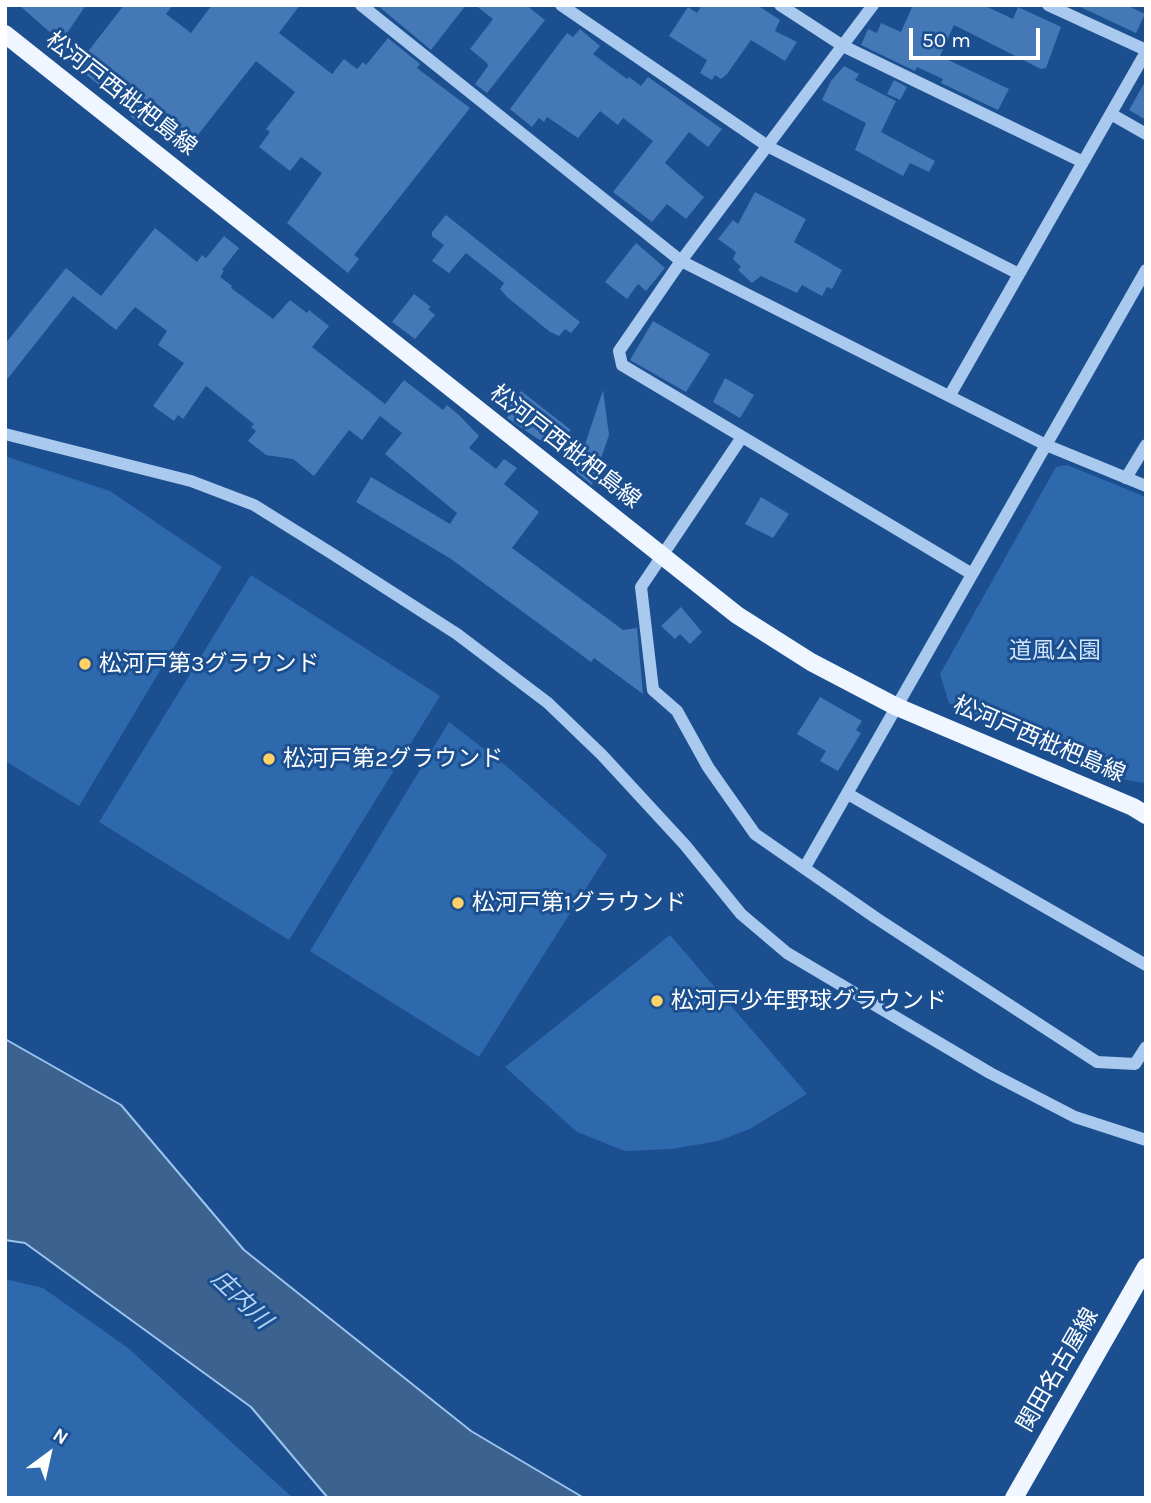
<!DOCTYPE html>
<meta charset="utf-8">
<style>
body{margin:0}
#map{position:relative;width:1151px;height:1503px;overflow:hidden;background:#1b4f8f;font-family:Karla,sans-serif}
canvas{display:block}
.frame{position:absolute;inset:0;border:7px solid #fff;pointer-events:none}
.north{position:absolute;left:14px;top:1419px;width:70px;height:70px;-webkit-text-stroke:5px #1b4f8f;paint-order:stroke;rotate:33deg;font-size:19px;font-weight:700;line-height:28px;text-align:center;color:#fff}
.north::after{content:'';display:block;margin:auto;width:24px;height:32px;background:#fff;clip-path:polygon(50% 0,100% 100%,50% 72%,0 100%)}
.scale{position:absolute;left:909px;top:28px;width:131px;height:32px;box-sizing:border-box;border:4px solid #fff;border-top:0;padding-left:9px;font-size:21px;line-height:24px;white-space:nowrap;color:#fff;-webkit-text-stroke:5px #1b4f8f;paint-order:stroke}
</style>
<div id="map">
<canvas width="1151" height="1503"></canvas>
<div class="frame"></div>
<div class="north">N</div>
<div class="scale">50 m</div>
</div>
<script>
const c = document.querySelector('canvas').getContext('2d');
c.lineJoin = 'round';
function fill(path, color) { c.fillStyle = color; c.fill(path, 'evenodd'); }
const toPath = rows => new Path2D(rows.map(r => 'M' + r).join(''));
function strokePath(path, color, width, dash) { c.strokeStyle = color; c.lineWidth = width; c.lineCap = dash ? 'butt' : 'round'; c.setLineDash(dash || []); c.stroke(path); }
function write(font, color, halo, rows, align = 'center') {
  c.font = font + ' Karla,"Noto Sans JP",sans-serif'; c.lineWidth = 6; c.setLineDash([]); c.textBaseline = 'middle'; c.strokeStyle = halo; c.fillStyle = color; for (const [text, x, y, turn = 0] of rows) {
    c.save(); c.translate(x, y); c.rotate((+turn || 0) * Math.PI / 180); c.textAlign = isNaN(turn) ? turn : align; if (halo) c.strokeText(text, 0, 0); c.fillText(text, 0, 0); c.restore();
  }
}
fill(toPath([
 [5,456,110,491,222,567,79,806,5,761],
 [1067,465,1146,497,1146,783,1126,780,949,703,940,674,1056,467],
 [251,575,440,696,289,940,99,822],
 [449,722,510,769,607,855,479,1057,310,951],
 [670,935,807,1094,750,1129,718,1141,672,1149,625,1151,577,1132,505,1067],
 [5,1279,43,1288,128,1348,293,1498,5,1498]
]), '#2e69ad');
const water = toPath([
 [5,1039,121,1105,244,1250,471,1431,584,1498,328,1498,251,1407,25,1243,5,1240,5,1039]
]);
fill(water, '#3c6290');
strokePath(water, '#9cc4f0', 2);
fill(toPath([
 [19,5,86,5,61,42],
 [124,5,173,5,166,14,191,33,212,5,300,5,279,33,332,74,344,59,357,69,363,62,366,65,388,38,420,64,417,68,470,108,354,255,359,259,348,273,287,223,322,173,301,157,290,171,259,147,270,132,266,129,295,92,256,61,190,145,152,115,143,126,130,116,134,112,76,67],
 [377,5,466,5,431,50],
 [475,5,526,5,545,20,487,93,475,84,488,66,487,63,470,49,493,19],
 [702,5,757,5,780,20,775,31,797,42,785,61,751,40,727,74,721,79,715,75,712,80,700,73,707,60,669,36,688,7,697,13],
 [913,5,983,5,1013,19,1018,7,1061,27,1046,68,1041,69,954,25,940,56,1009,89,998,110,941,83,943,79,917,67,915,71,861,45,868,29,877,33,881,23,901,32],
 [1076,5,1126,5,1145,14,1136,33],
 [580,29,600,46,593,54,627,79,629,77,641,86,648,77,722,129,708,147,689,132,665,163,704,197,686,219,667,204,652,222,613,192,653,141,623,118,618,125,600,111,578,138,547,117,544,122,539,118,532,127,510,109,567,33,573,37],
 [844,66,859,74,855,80,896,101,881,132,935,161,929,172,910,163,903,176,855,150,866,123,822,100,831,81],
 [894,80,907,87,900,100,887,94],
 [1146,80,1146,120,1129,110],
 [755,192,806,219,794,242,842,270,832,289,827,287,822,296,802,285,797,293,761,276,752,283,738,270,741,267,733,259,736,252,718,239,733,220,738,224],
 [446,215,580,322,571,333,565,329,559,336,550,332,507,297,500,289,504,283,466,253,449,273,432,261,444,245,432,236,432,232],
 [155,228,197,262,202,255,206,258,224,236,239,248,222,270,224,271,220,277,232,286,231,288,273,319,290,300,307,313,309,310,329,326,312,347,385,404,404,380,443,410,447,405,459,415,479,436,469,448,496,469,504,459,517,468,504,484,539,512,512,548,623,630,637,628,643,694,594,658,591,662,451,559,356,502,371,477,450,524,457,513,385,454,402,433,380,416,362,440,349,430,314,476,293,459,266,455,248,441,256,431,251,427,254,424,206,386,183,419,178,415,174,421,153,406,184,363,158,345,167,331,135,307,116,330,73,296,5,382,5,344,66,268,101,296],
 [636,243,665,268,646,291,638,284,627,299,605,282],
 [414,294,431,307,428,309,435,315,415,339,392,322],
 [653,321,710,354,686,392,630,360],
 [725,378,754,395,740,418,713,402],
 [603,390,609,435,592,485,576,472],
 [521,391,571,430,553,449,507,418,509,415,505,412],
 [761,497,789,514,773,538,745,524],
 [681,607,702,632,690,644,680,634,675,639,661,626],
 [820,697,862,721,856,730,861,733,838,771,820,761,826,751,797,734]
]), '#4478b7');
strokePath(toPath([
 [361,5,681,261,1046,445,1146,486],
 [561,5,769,147,1017,273],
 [780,5,843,46,1083,162],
 [873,5,681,261,619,351,622,365,972,574],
 [1048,5,1146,50],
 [1111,114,1146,134],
 [950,395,1146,52],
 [5,434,191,481,254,505,331,553,457,634,548,703,602,755,685,845,741,914,787,953,990,1073,1075,1117,1146,1140],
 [742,437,641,587,653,690,677,711,708,767,755,834,876,918,1097,1062,1135,1064,1146,1047],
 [1126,478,1146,445],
 [848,794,1146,965],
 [805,867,1146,270]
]), '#a9c9ee', 12);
strokePath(toPath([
 [5,34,737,615,811,662,895,706,1133,807,1146,815],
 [1014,1498,1146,1267]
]), '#f0f6ff', 18);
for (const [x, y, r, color] of [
 [85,664,7,"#ffd166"],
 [269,759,7,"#ffd166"],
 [458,903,7,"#ffd166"],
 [657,1001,7,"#ffd166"]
]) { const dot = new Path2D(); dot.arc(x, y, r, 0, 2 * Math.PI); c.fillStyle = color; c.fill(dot); strokePath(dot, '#1b4f8f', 2.5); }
write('23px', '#fff', '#1b4f8f', [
 ["松河戸西枇杷島線",121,94,38],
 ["松河戸西枇杷島線",565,447,38],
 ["松河戸西枇杷島線",1039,740,23],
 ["関田名古屋線",1058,1370,-60]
]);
write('23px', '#cfe3fa', '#1b4f8f', [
 ["道風公園",1055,651]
]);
write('23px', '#fff', '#1b4f8f', [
 ["松河戸第3グラウンド",99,664],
 ["松河戸第2グラウンド",283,759],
 ["松河戸第1グラウンド",472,903],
 ["松河戸少年野球グラウンド",671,1001]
], 'left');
write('italic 24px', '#b5d3f5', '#1b4f8f', [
 ["庄内川",241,1300,44]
]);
</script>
